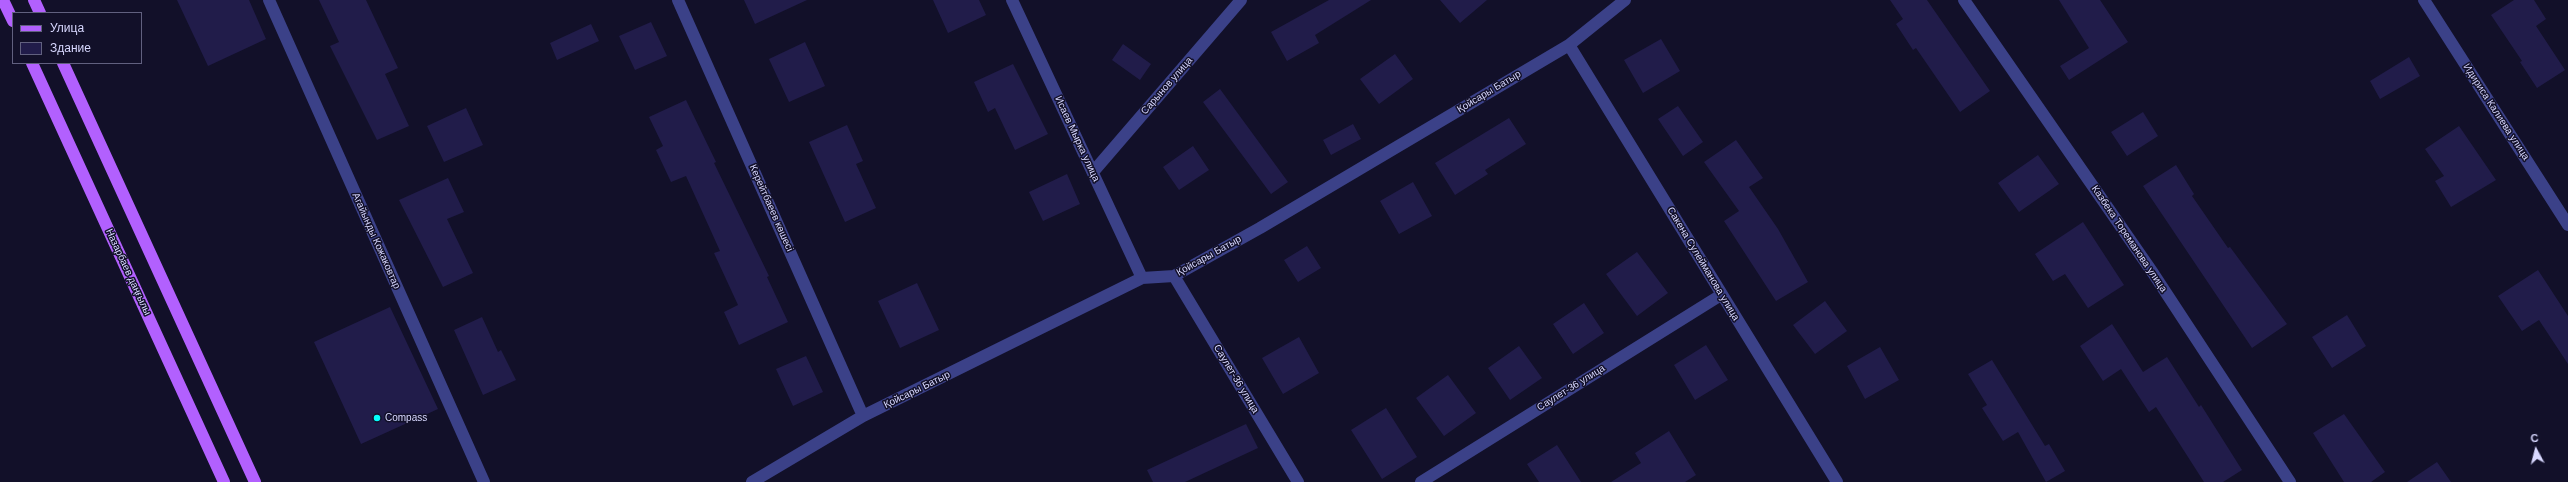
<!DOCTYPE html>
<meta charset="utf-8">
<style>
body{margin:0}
#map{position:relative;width:2568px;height:482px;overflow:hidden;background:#121029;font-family:Helvetica,sans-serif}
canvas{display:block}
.legend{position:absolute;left:12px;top:12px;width:130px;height:52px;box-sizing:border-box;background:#121029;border:1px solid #61607f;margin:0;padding:5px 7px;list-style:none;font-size:12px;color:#d8d8ff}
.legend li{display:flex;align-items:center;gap:8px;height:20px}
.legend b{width:20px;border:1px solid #61607f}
.north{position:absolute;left:2516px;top:430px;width:40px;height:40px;-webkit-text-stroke:3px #121029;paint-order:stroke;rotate:353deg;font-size:11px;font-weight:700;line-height:16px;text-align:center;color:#d8d8ff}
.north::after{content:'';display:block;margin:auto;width:14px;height:18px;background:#d8d8ff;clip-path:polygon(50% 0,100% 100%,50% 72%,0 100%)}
</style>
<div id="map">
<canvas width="2568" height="482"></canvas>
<ul class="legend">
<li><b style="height:5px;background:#b260fe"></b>Улица</li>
<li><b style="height:11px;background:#211c4a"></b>Здание</li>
</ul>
<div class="north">С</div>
</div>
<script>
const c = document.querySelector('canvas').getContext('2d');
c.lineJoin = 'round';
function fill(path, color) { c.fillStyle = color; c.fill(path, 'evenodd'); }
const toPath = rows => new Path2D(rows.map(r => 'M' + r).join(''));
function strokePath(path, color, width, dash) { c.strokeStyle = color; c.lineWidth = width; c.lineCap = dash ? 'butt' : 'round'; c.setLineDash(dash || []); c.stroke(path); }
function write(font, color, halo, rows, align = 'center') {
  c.font = font + ' Helvetica,sans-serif'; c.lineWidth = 3; c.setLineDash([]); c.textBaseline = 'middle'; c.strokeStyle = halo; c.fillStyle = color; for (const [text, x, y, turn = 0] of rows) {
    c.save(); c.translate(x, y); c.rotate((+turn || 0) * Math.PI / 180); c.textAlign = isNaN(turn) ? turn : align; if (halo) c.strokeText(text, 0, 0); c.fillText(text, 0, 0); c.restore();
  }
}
fill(toPath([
 [177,0,249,0,266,39,208,66],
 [319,0,366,0,398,68,385,74,409,126,377,140,330,46,339,42],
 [744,0,807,0,755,24],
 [933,0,979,0,986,15,948,33],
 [1329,0,1371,0,1315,35,1319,43,1287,61,1271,32],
 [1440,0,1487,0,1460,23],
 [1890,0,1927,0,1990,91,1960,112,1916,48,1913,50,1896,24,1903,19],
 [2059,0,2100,0,2128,42,2069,80,2060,66,2089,48],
 [2514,0,2534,0,2546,19,2536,26,2565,70,2537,88,2520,62,2522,61,2491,15],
 [651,22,667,56,635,70,619,36],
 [591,24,599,41,557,60,550,43],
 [1661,39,1680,71,1643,93,1624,60],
 [805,42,825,86,789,102,769,59],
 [1123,44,1151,64,1140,80,1112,60],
 [1395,54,1413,79,1379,104,1360,79],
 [2409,57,2420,76,2380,99,2370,81],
 [1013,64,1048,134,1015,150,995,108,988,112,974,82],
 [1220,89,1288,182,1271,194,1203,102],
 [686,100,716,162,714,163,769,276,767,277,788,322,739,345,724,312,738,305,714,253,720,251,686,176,671,182,656,150,663,146,649,117],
 [1678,106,1703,142,1683,156,1658,119],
 [466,108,483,145,444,162,427,126],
 [2143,112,2158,136,2127,156,2111,132],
 [1509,118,1526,144,1485,170,1488,174,1455,195,1435,163],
 [1353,124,1361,139,1331,155,1323,140],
 [847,125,863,161,856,164,876,208,845,222,809,142],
 [2459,126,2496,180,2451,207,2435,181,2444,176,2425,149],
 [1736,140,1763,178,1749,187,1778,229,1808,282,1776,301,1724,221,1739,211,1704,162],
 [1193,146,1209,170,1179,190,1163,167],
 [2038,155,2059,184,2019,212,1998,183],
 [2176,165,2194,194,2192,196,2228,248,2230,247,2287,324,2252,348,2143,186],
 [1067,174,1080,204,1043,221,1029,192],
 [448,178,464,212,447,219,473,273,443,287,399,200],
 [1413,182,1432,216,1399,234,1380,201],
 [2083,222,2124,285,2088,308,2065,274,2053,281,2035,254],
 [1307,246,1321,268,1298,282,1284,260],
 [1637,252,1668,293,1637,316,1606,274],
 [2538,270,2568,316,2568,364,2539,320,2522,331,2498,296],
 [917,283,939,330,900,348,878,301],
 [1825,301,1847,331,1815,354,1793,325],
 [1584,303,1604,333,1573,354,1553,324],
 [390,307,438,409,361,444,314,342],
 [2347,315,2366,346,2332,368,2312,337],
 [482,317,498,352,501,350,516,380,483,395,454,330],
 [2112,324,2143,372,2167,357,2199,407,2201,405,2242,470,2223,482,2204,482,2156,407,2149,412,2121,369,2103,381,2080,346],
 [1299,337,1319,373,1283,394,1262,358],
 [1706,345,1728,380,1695,400,1674,365],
 [1519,346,1542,378,1510,400,1488,368],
 [1880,347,1899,380,1865,399,1847,366],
 [806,356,823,392,793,406,776,369],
 [1992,360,2045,446,2049,444,2065,471,2046,482,2018,432,2003,441,1982,408,1987,405,1968,374],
 [1448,375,1476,413,1444,436,1416,398],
 [1386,408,1417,457,1382,479,1351,430],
 [2344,414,2385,472,2371,482,2344,482,2313,433],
 [1246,424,1258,448,1185,482,1153,482,1147,470],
 [1669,431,1696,475,1685,482,1611,482,1641,463,1635,453],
 [1557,445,1581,482,1539,482,1527,464],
 [2437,462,2451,482,2407,482]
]), '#211c4a');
strokePath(toPath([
 [269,0,484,482],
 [678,0,863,416],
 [1012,0,1142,278],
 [1964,0,2153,273,2290,482],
 [2424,0,2568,225],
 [1569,45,1837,482],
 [1093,172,1241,0],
 [1174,276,1298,482],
 [752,482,863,416,1142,278,1174,276,1260,228,1569,45,1625,0],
 [1421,482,1721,295]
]), '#3b4188', 12);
strokePath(toPath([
 [3,0,13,21],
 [34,0,40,13],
 [32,63,224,482],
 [63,63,255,482]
]), '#b260fe', 12);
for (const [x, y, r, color] of [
 [377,418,4,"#05fefd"]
]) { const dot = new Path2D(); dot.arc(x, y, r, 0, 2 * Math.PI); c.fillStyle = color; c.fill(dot); strokePath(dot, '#121029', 1.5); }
write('10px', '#d8d8ff', '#121029', [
 ["Сарынов улица",1167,86,-49],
 ["Қойсары Батыр",1489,92,-31],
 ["Идириса Калиева улица",2496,112,57],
 ["Исаев Мырка улица",1077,139,65],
 ["Керейтбаеев көшесі",771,208,66],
 ["Казбека Тореманова улица",2129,239,56],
 ["Агайынды Кожаковтар",376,241,66],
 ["Қойсары Батыр",1209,256,-29],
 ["Сакена Сулейманова улица",1703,264,59],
 ["Назарбаев даңғылы",128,272,65],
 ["Саулет-36 улица",1236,379,59],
 ["Саулет-36 улица",1571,388,-32],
 ["Қойсары Батыр",917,390,-26]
]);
write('10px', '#d8d8ff', '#121029', [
 ["Compass",385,418]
], 'left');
</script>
